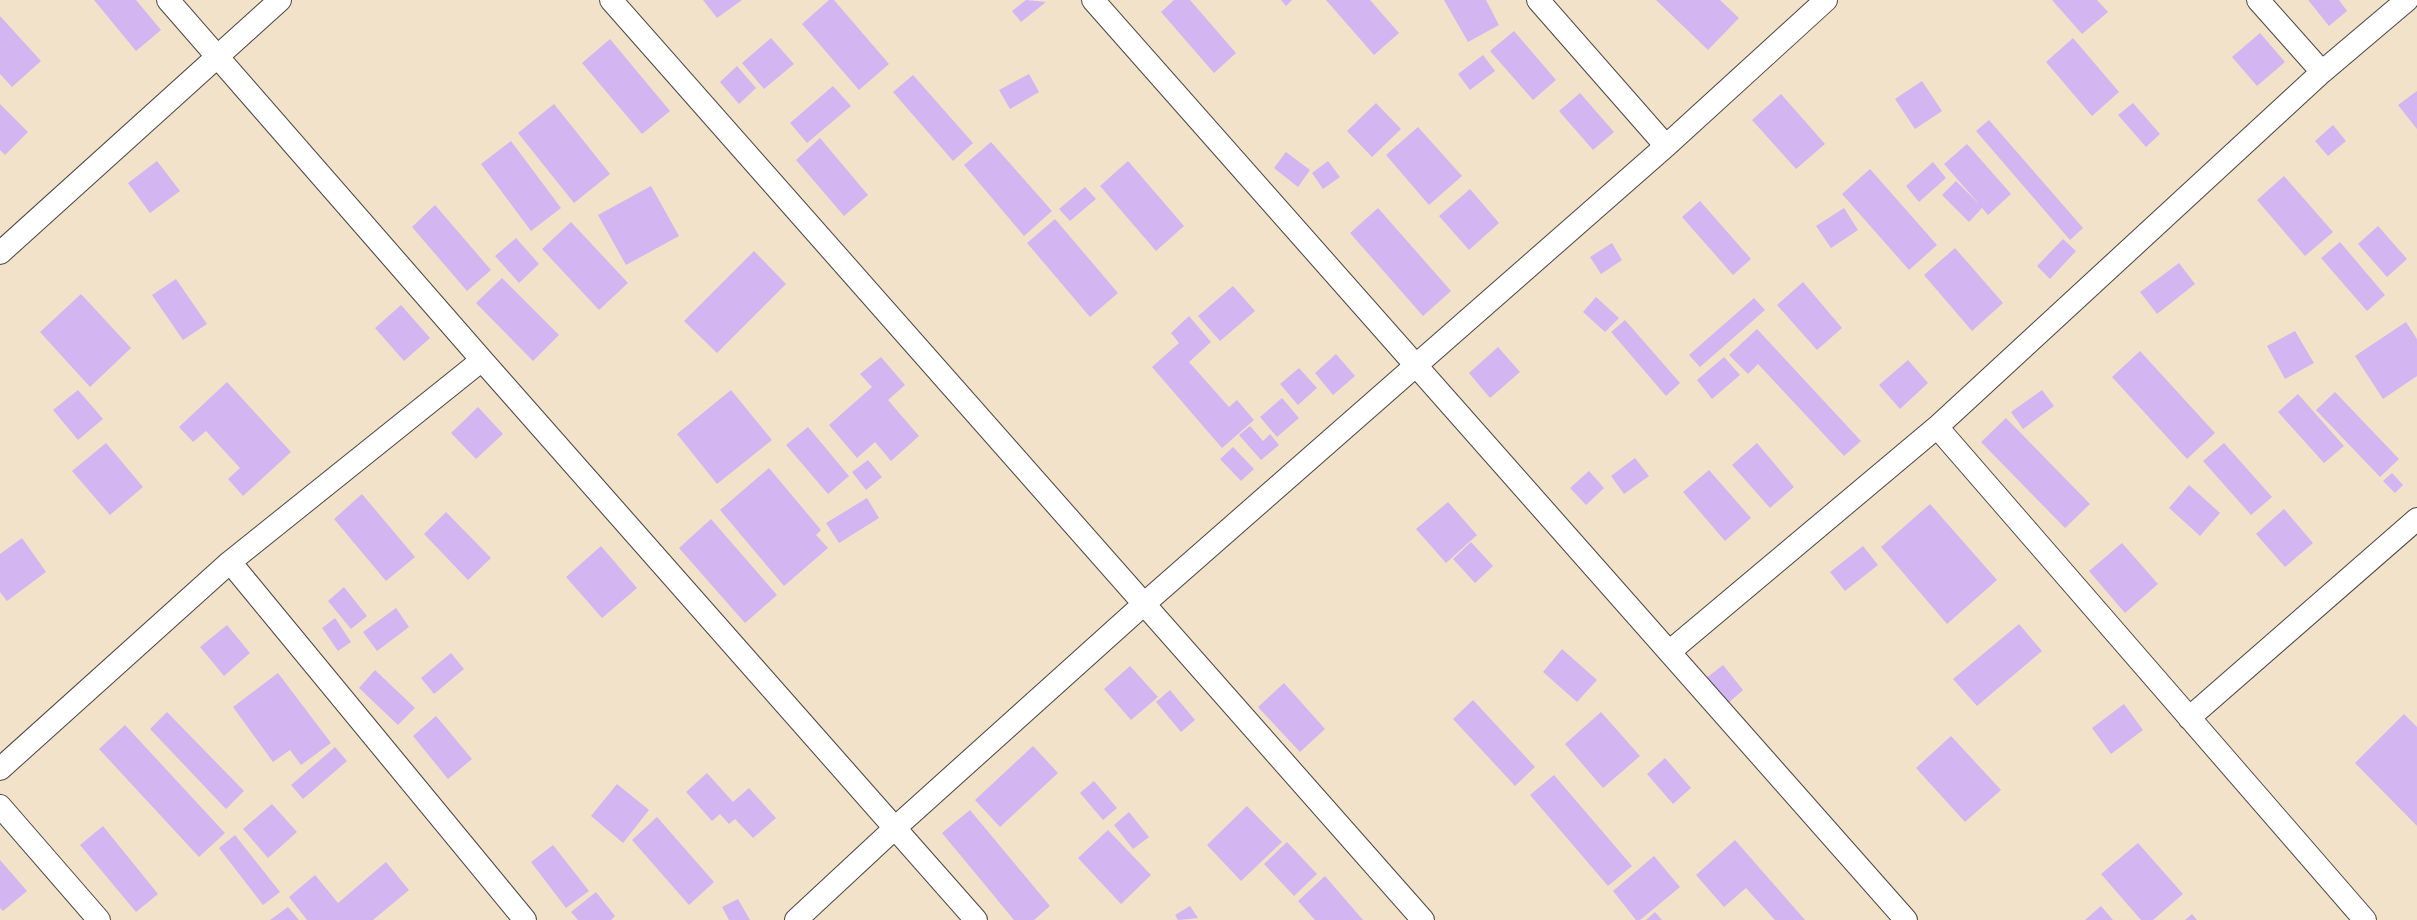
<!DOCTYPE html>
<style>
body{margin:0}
canvas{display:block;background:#f2e2c9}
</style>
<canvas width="2417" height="920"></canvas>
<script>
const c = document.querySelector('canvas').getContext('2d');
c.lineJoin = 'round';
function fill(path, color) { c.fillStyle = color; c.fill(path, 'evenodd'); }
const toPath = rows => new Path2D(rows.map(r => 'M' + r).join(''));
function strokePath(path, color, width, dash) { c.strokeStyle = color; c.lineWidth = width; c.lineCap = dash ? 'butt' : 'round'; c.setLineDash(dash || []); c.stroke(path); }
fill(toPath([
 [94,0,136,0,161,30,136,51],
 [703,0,742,0,717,18],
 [829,0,834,0,889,64,859,90,802,24],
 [1026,0,1046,2,1021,22,1012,11],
 [1174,0,1190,0,1236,53,1214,73,1161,12],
 [1281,0,1292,0,1286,6],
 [1326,0,1370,0,1399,33,1374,55],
 [1444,0,1486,0,1499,25,1468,42],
 [1656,0,1720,0,1739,18,1708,50],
 [2052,0,2097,0,2108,12,2082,34],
 [2308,0,2339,0,2347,11,2329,26],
 [0,16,41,61,12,87,0,74],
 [1514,31,1556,80,1533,100,1490,51],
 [2260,33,2285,62,2257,86,2232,57],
 [771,38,794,64,764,89,742,63],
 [2073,38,2119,92,2092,116,2046,62],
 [610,39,670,111,642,134,582,63],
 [1483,55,1495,71,1470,90,1458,74],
 [737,66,756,88,739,104,720,82],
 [1029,74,1039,92,1010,109,999,90],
 [913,75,973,143,953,161,893,92],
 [1922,81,1942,111,1915,129,1895,99],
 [833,86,851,106,807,143,790,123],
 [2417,91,2417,129,2398,105],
 [1580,93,1614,132,1593,150,1559,111],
 [1781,94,1825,144,1796,169,1752,120],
 [1376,103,1401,129,1372,157,1347,131],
 [2133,103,2160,134,2146,147,2118,115],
 [0,104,28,132,5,155,0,150],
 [554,104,610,174,574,203,518,133],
 [1989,120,2083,228,2070,240,1976,131],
 [2333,125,2346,141,2328,156,2315,141],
 [1418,127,1462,176,1429,205,1386,155],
 [820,138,868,195,844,216,796,160],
 [511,141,561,208,531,231,481,164],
 [991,142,1052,211,1024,236,964,165],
 [1967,144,2011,194,1988,215,1982,208,1969,222,1942,195,1956,181,1980,205,1944,164],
 [1286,152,1310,170,1298,187,1274,168],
 [157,161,180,191,150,213,128,183],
 [1128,161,1184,226,1156,251,1100,186],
 [1328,161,1340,177,1323,189,1312,173],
 [1933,162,1946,178,1919,202,1906,186],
 [1870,169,1937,245,1909,270,1842,194],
 [2284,176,2333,232,2305,256,2257,200],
 [651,186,679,236,626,265,598,215],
 [1085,187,1096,199,1070,221,1059,209],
 [1470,189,1499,223,1469,250,1439,216],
 [1700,201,1751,259,1733,275,1682,217],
 [435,205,491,270,467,291,412,227],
 [1378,208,1451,291,1423,316,1350,233],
 [1844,208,1858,230,1831,248,1816,226],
 [1055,219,1118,293,1090,317,1027,243],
 [571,222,628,283,599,310,542,249],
 [2378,226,2407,259,2387,277,2358,244],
 [516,238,539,264,519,283,495,256],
 [2063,239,2076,251,2050,279,2037,266],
 [2340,242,2385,295,2367,311,2321,258],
 [1612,243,1622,260,1601,274,1590,257],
 [1955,248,2003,303,1972,331,1924,275],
 [754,251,786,284,717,353,684,321],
 [2179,263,2195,284,2157,314,2140,292],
 [502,278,559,335,533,361,476,303],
 [176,279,207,324,183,340,152,295],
 [1803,282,1842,328,1817,350,1777,305],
 [1233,286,1255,311,1220,341,1198,316],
 [81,294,131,348,90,387,40,332],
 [1596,297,1619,318,1605,332,1583,312],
 [1754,298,1765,310,1700,367,1689,355],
 [401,305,430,338,404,361,375,328],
 [1189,316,1211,342,1189,362,1229,407,1237,400,1254,420,1222,448,1152,367,1179,343,1171,333],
 [1625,320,1680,383,1666,396,1611,332],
 [2406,322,2417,339,2417,376,2383,399,2355,356],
 [1757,329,1861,441,1844,456,1758,364,1748,374,1729,355],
 [2295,331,2314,363,2285,379,2267,346],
 [1498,347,1520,372,1490,398,1469,373],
 [2140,351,2215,433,2187,459,2112,377],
 [1336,354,1355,376,1333,395,1315,373],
 [881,357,905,385,888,400,919,436,891,461,875,442,857,458,829,425,872,387,860,374],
 [1724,357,1740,375,1712,399,1697,380],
 [1908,360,1928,383,1900,409,1879,385],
 [1299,368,1317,388,1298,405,1280,384],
 [227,382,291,452,243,496,228,479,240,468,206,431,193,442,179,427],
 [78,390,103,419,78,440,53,410],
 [731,390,772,440,717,484,677,434],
 [2042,390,2054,406,2023,429,2011,412],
 [2335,392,2399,459,2380,477,2316,410],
 [2298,394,2344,446,2324,463,2278,412],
 [1282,398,1299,418,1277,437,1260,417],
 [478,407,503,434,476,459,451,433],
 [2006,418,2090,504,2065,528,1981,442],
 [1250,426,1263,441,1270,434,1279,445,1261,460,1239,435],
 [808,427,849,476,828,494,786,445],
 [106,443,143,487,110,515,72,471],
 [1757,443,1794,487,1770,508,1732,465],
 [2224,443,2272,497,2251,515,2203,461],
 [1233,447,1254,469,1241,481,1220,459],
 [1635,458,1649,476,1624,494,1611,476],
 [868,460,882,477,866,490,852,472],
 [769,468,821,530,816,535,828,548,784,586,720,510],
 [1709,470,1751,518,1725,541,1683,492],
 [1589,471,1604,488,1586,505,1570,488],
 [2392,473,2403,485,2395,493,2383,481],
 [2189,485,2220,513,2200,536,2169,508],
 [362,494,415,557,386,581,334,519],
 [867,498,879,518,839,543,826,523],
 [1448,502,1477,535,1446,563,1416,529],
 [1930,504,1997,580,1947,624,1881,547],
 [2284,509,2313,543,2285,567,2256,534],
 [446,512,491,558,468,580,424,534],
 [711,519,777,595,745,623,679,548],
 [22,538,46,572,7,601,0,592,0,554],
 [1471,542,1493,566,1475,583,1453,559],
 [2122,543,2158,584,2125,613,2089,571],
 [601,546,637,588,602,618,566,577],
 [1863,546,1878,565,1845,591,1830,572],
 [344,587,367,616,351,629,328,601],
 [396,608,409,627,377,651,363,632],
 [335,618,351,642,338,651,322,628],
 [2019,624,2042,651,1977,706,1953,679],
 [227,625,250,653,224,676,200,647],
 [1562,649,1597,680,1577,702,1543,672],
 [451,653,464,669,434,694,421,678],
 [1723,665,1743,690,1726,705,1705,679],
 [1130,666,1158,697,1131,720,1104,689],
 [375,670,415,708,398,725,359,688],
 [278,673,331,743,301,765,290,750,273,762,233,707],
 [1284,683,1325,729,1300,752,1258,707],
 [1170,690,1195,720,1181,732,1156,702],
 [1473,700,1535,767,1515,786,1453,719],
 [2124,704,2143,730,2111,754,2092,728],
 [167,712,244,791,226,809,150,729],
 [1601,712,1640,756,1603,788,1565,744],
 [2404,714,2417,727,2417,826,2355,763],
 [436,716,472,759,448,779,413,736],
 [125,725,225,833,199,857,99,749],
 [1951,736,2001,790,1965,822,1916,768],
 [1033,746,1058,773,1000,827,975,800],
 [335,747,347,761,303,799,291,785],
 [1665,758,1691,788,1673,804,1647,774],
 [707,773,733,802,749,788,776,818,753,838,735,819,729,824,720,814,712,821,686,792],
 [1554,775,1632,866,1608,886,1530,795],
 [1094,781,1117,808,1103,820,1080,793],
 [617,784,649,810,623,843,591,816],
 [272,804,297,832,268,858,243,829],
 [1247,806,1282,842,1241,881,1207,845],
 [970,810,1050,906,1034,920,1014,920,942,833],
 [1129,812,1149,837,1133,849,1114,825],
 [657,817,714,882,689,905,632,840],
 [103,826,158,894,136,912,80,845],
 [1108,830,1151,875,1121,904,1078,858],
 [235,835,280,892,263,905,219,848],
 [1735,840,1805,920,1775,920,1746,888,1724,907,1696,875],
 [1287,842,1317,874,1294,896,1264,864],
 [2138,843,2183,894,2153,920,2141,920,2101,874],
 [553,845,589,891,566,908,531,862],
 [1654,856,1680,887,1640,920,1636,920,1613,891],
 [0,860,27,891,3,911,0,908],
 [386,862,409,890,373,920,307,920,289,897,315,875,338,903],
 [1325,876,1363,920,1315,920,1298,901],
 [596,892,615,916,611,920,578,920,571,912],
 [738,899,750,920,729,920,722,907],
 [1190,906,1198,918,1178,920,1175,915],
 [2101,906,2113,920,2085,920],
 [288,907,299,920,270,920],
 [1655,912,1662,920,1646,920],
 [2192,914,2197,920,2185,920]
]), '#d3b5f1');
const minor = toPath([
 [168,0,482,360,976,920],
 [611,0,1423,920],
 [1093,0,1906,920],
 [1538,0,1666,146],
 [2258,0,2322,72],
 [0,253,280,0],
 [1937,427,2365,920],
 [230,562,525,920],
 [1669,652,1937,427,2322,72,2407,0],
 [2189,718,2417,519],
 [0,769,230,562,482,360],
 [0,806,99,920],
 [796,920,895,828,1144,604,1666,146,1826,0]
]);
strokePath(minor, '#494643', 24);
strokePath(minor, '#fff', 22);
</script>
